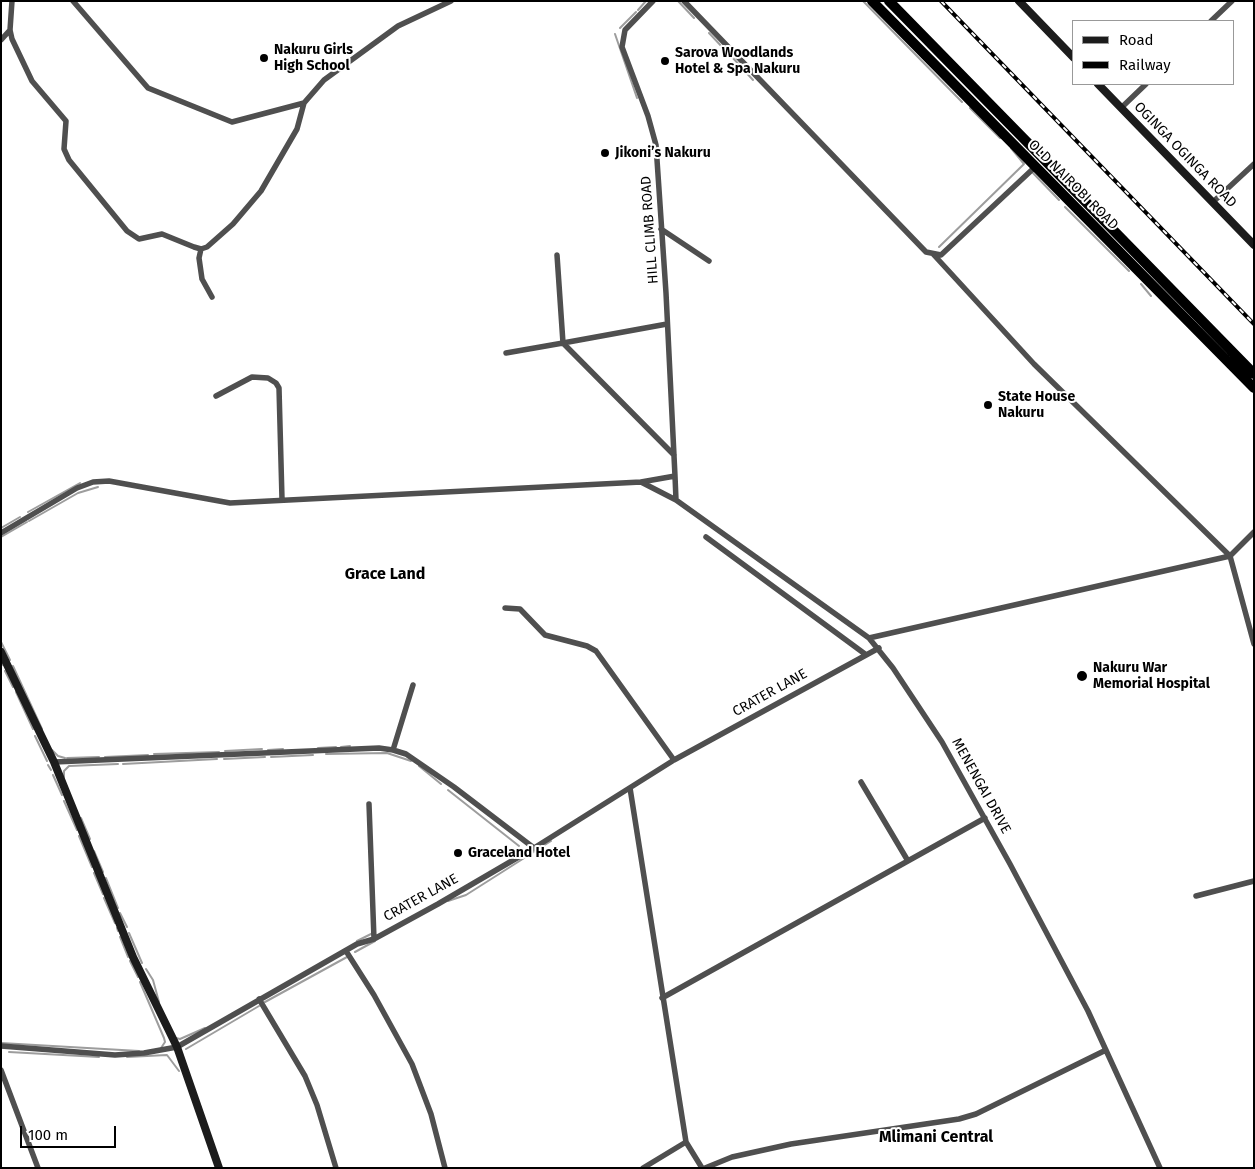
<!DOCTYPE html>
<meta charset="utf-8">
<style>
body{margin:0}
#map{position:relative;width:1255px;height:1169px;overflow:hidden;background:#fff;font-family:"Fira Sans",sans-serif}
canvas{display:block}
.frame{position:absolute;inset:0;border:2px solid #000;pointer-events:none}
.legend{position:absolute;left:1072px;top:20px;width:162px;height:65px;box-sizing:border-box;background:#fff;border:1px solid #999;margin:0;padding:6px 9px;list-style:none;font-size:15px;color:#000}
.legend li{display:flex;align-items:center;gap:10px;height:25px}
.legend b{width:25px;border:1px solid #999}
.scale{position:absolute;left:20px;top:1126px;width:96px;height:22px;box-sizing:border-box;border:2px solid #000;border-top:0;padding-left:6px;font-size:15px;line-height:18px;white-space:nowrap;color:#000;-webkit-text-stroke:4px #fff;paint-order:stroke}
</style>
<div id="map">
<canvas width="1255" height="1169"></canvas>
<div class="frame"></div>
<ul class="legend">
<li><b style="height:6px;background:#1c1c1c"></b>Road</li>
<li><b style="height:6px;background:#000"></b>Railway</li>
</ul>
<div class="scale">100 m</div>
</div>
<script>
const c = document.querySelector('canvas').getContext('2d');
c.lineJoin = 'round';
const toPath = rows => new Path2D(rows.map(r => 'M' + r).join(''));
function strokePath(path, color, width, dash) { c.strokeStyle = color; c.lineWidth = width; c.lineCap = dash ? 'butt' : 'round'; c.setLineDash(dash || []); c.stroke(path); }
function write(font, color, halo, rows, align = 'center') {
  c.font = font + ' "Fira Sans",sans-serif'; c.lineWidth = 4; c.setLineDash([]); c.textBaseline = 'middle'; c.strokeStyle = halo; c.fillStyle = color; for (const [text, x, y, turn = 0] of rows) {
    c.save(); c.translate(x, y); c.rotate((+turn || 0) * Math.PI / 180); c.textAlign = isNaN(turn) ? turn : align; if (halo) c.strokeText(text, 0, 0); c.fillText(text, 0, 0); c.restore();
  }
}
strokePath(toPath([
 [678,1,694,18],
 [863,1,962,102],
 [638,10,646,1],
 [620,28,636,12],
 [709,33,724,49],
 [615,34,637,98],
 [732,57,753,80],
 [970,108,1000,138],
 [1033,173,1059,200],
 [1065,207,1129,271],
 [939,247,1024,164,1011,148],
 [1141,284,1151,296],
 [28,512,80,483],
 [29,521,78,493,98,487],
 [1,528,20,517],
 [1,537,27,522],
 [1,642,10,660],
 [1,663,2,665],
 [13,666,42,729],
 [5,671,13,687],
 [16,692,33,729],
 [35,736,47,761],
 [341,747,350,746],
 [318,748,336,747],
 [52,750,58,756,65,758],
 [268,750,283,749],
 [225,751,262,749],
 [154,754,219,752],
 [326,754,387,753,411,761],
 [105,757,148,755],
 [271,757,313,755],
 [67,758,99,757],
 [224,759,265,757],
 [123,764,217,759],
 [48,765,51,770],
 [419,766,441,784],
 [53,775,62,795],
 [64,777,64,771,69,766,118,764],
 [448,790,519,846],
 [64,801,77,830],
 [81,818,90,839],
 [79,836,92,867],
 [94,851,103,872],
 [94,873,103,894],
 [106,878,118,908],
 [104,898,115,923],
 [448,901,466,895,551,841],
 [120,913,127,927],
 [117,928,118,931],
 [129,933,142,963],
 [120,937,128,957],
 [357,941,373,933],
 [355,952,375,941],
 [130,961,138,977],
 [146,969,153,980,159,1002],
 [140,982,164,1038,165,1042,161,1048],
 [265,1002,347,957],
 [176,1038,180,1039,205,1028],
 [1,1043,139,1051],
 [186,1049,259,1006],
 [9,1052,99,1057],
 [127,1057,167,1055,179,1071]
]), '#9d9d9d', 2);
strokePath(toPath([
 [12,1,10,30,12,39,32,81,66,121,64,149,69,160,127,231,139,239,162,234,194,247,201,249,207,247,233,224,261,191,297,129,304,103],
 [73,1,148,88,232,122,304,103,324,80,398,26,451,1],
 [653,1,625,30,622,47,648,116,656,145,666,293,675,476],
 [684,1,926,252,941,255,1035,167],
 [1211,21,1232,1],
 [1,40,10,30],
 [1121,108,1146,84],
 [1213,202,1254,164],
 [661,229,709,261],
 [201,249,199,258,202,279,212,297],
 [557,255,563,343,667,324],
 [934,255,1034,364,1230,556,1254,644],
 [506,353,563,343,674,455],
 [216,396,252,377,268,378,276,383,279,388,282,499],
 [641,482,675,476,676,500],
 [1,533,77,488,93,482,109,481,230,503,641,482,676,500,869,638,893,668,942,742,1010,864,1088,1011,1160,1168],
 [706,537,865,654],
 [505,608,520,609,545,635,587,646,596,651,674,760],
 [869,638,1230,556,1254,532],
 [393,750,413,685],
 [54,762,379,748,393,750,406,754,454,787,534,848],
 [861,782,908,861],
 [630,788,686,1142,702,1168],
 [369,804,374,939],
 [1196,896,1254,881],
 [346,951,374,995,412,1064,431,1114,445,1168],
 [662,998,985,818],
 [259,999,305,1076,317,1105,336,1168],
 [1,1046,115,1055,144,1053,177,1047,357,944,374,939,438,904,534,848,674,760,879,648],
 [1,1070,38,1168],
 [643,1168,686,1142],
 [705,1168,732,1157,791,1144,959,1119,976,1114,1106,1050]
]), '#4f4f4f', 5.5);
strokePath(toPath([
 [1019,1,1074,58],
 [1098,84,1254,245],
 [1,652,54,762,133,957,177,1047,219,1168]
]), '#1c1c1c', 8);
strokePath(toPath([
 [872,1,1254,388],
 [889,1,1254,374]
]), '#000', 10);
const rail = toPath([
 [941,1,1254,324]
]);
strokePath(rail, '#000', 4);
strokePath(rail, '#fff', 2, [5.5]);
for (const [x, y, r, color] of [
 [264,58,5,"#000"],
 [665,61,5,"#000"],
 [605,153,5,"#000"],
 [988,405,5,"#000"],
 [1082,676,6,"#000"],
 [458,853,5,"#000"]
]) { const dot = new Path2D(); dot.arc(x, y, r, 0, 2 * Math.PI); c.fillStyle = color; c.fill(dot); strokePath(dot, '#fff', 2); }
write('bold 14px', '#000', '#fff', [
 ["Nakuru Girls",274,50],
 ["High School",274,66],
 ["Sarova Woodlands",675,53],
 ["Hotel & Spa Nakuru",675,69],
 ["Jikoni’s Nakuru",615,153],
 ["State House",998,397],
 ["Nakuru",998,413],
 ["Nakuru War",1093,668],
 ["Memorial Hospital",1093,684],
 ["Graceland Hotel",468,853]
], 'left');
write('14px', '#000', '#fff', [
 ["OGINGA OGINGA ROAD",1185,155,46],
 ["OLD NAIROBI ROAD",1073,185,45],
 ["HILL CLIMB ROAD",650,230,-94],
 ["CRATER LANE",770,693,-29],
 ["MENENGAI DRIVE",981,786,61],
 ["CRATER LANE",421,898,-29]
]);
write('bold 16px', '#000', '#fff', [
 ["Grace Land",385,575],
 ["Mlimani Central",936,1138]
]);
</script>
